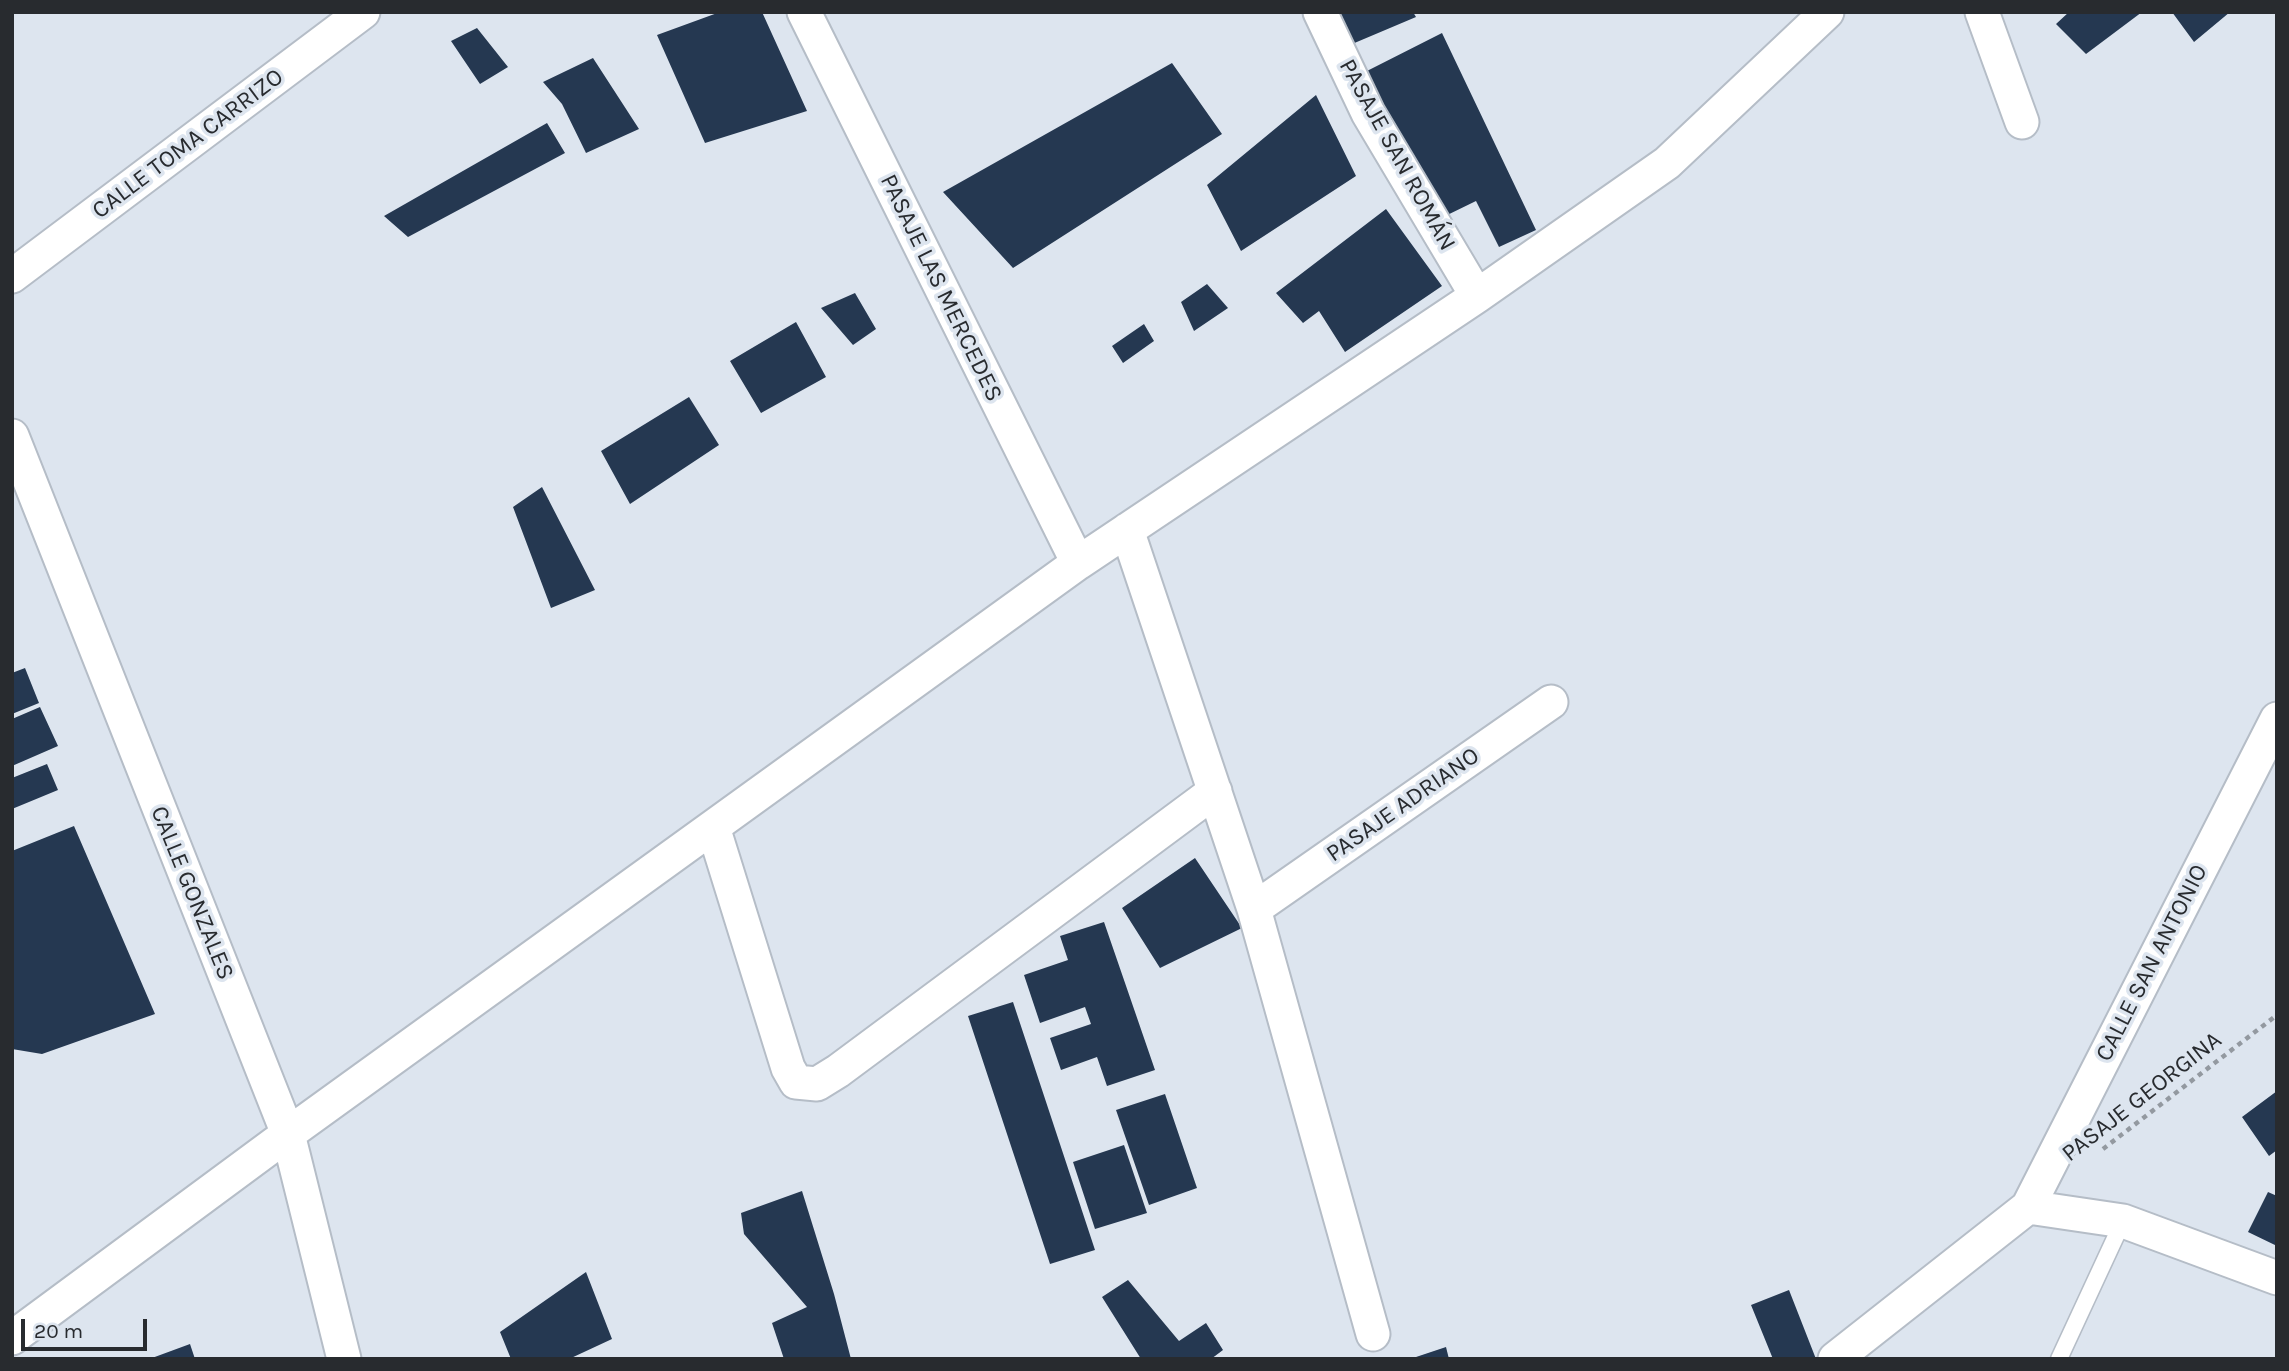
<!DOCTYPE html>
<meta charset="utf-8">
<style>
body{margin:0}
#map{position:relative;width:2289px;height:1371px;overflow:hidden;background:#dde5ef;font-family:Karla,sans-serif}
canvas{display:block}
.frame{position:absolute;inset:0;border:14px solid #282b2f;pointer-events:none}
.scale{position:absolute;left:21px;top:1319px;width:126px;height:32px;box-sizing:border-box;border:4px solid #282b2f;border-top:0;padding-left:9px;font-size:21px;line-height:24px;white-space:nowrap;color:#282b2f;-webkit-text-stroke:5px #dde5ef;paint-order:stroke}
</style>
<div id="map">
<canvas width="2289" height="1371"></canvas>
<div class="frame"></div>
<div class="scale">20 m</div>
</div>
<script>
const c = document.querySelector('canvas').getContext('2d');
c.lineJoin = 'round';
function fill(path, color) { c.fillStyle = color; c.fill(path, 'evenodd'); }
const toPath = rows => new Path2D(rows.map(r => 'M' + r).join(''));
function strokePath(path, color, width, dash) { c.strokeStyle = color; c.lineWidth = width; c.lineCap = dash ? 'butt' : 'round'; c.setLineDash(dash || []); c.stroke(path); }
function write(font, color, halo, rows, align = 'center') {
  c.font = font + ' Karla,sans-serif'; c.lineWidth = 7; c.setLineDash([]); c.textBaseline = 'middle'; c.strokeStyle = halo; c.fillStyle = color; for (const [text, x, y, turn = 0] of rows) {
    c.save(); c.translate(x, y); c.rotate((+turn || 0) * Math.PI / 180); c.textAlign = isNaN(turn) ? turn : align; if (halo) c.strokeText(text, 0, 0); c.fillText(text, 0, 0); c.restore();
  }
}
fill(toPath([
 [720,12,762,12,807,111,705,143,657,35],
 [1329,12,1413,12,1416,17,1345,47],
 [2069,12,2142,12,2086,54,2056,24],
 [2172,12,2230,12,2194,42],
 [477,28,508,67,480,84,451,41],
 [1442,33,1536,230,1499,247,1476,201,1437,220,1363,73],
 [593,58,639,129,586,153,562,104,543,82],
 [1172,63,1222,134,1013,268,943,192],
 [1316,95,1356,176,1241,251,1207,185],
 [547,123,565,153,408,237,384,216],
 [1386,209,1442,286,1345,352,1319,311,1303,323,1276,293],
 [1207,284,1228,308,1194,331,1181,302],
 [855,293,876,329,853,345,821,308],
 [796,322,826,377,761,413,730,361],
 [1144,324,1154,341,1123,363,1112,346],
 [689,397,719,445,630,504,601,451],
 [542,487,595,590,551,608,513,507],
 [25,668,39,703,12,714,12,673],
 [40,707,58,746,12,766,12,719],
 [47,764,58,790,12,809,12,778],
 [74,826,155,1014,42,1054,12,1049,12,851],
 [1195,858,1242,928,1160,968,1122,908],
 [1104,922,1155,1070,1107,1086,1097,1057,1061,1070,1050,1038,1091,1024,1085,1007,1040,1023,1024,975,1068,960,1060,936],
 [1013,1002,1095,1250,1050,1264,968,1016],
 [2277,1091,2277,1150,2269,1156,2242,1117],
 [1165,1094,1197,1188,1149,1205,1116,1110],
 [1124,1145,1147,1213,1095,1229,1073,1162],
 [802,1191,834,1294,851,1359,784,1359,772,1323,807,1307,744,1234,741,1213],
 [2268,1192,2277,1196,2277,1246,2248,1232],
 [586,1272,612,1339,569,1359,511,1359,500,1332],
 [1128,1280,1179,1341,1206,1323,1223,1350,1211,1359,1141,1359,1102,1297],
 [1789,1290,1816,1359,1773,1359,1751,1305],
 [190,1344,195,1359,152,1359,152,1358],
 [1446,1347,1449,1359,1413,1359,1413,1358]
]), '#253851');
const lane = toPath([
 [2059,1359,2123,1221]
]);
const street = toPath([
 [804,12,1078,563],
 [1320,12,1368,113,1477,296],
 [1982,12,2022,122],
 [12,276,363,12],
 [12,436,288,1134,344,1359],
 [1127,530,1254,909,1373,1334],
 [713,827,788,1068,796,1082,817,1084,838,1071,1215,791],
 [1254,909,1551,702],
 [2028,1207,2123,1221,2277,1278],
 [12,1338,288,1134,1078,563,1477,296,1667,163,1827,12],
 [1835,1359,2028,1207,2277,719]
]);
strokePath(lane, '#b5bdc7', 19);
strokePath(street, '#b5bdc7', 37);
strokePath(toPath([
 [2103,1149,2277,1015]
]), '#9399a0', 4.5, [5, 5]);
strokePath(lane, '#fff', 16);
strokePath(street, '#fff', 33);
write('24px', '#282b2f', '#dde5ef', [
 ["CALLE TOMA CARRIZO",188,144,-37],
 ["PASAJE SAN ROMÁN",1397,155,61],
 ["PASAJE LAS MERCEDES",941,288,64],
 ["PASAJE ADRIANO",1403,805,-35],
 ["CALLE GONZALES",192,893,68],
 ["CALLE SAN ANTONIO",2152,963,-63],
 ["PASAJE GEORGINA",2142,1097,-38]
]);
</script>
